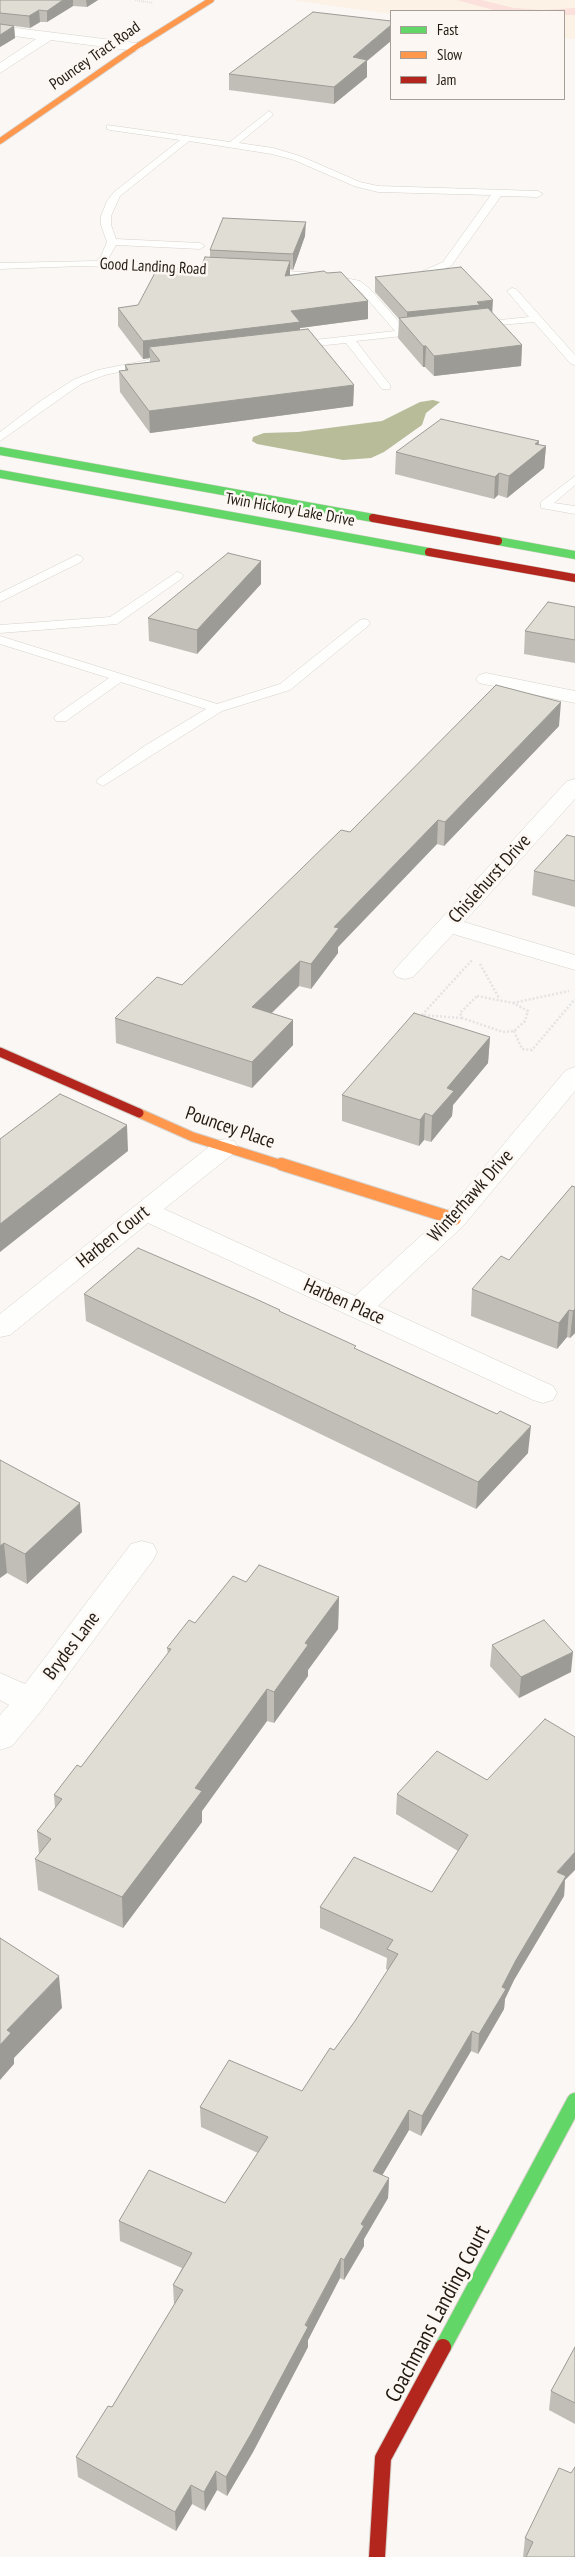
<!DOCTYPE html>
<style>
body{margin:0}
#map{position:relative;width:575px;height:2557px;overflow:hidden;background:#faf7f4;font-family:"PT Sans Narrow",sans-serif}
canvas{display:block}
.legend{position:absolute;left:390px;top:10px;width:175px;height:90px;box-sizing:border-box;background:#fcf7f2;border:1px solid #a59f98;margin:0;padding:6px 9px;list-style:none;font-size:15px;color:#231b12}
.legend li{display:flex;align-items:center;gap:10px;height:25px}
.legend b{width:25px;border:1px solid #a59f98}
</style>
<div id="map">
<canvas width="575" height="2557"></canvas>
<ul class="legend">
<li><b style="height:6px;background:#63d668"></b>Fast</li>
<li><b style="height:6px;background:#ff974d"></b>Slow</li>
<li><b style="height:6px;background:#b3261e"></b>Jam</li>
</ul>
</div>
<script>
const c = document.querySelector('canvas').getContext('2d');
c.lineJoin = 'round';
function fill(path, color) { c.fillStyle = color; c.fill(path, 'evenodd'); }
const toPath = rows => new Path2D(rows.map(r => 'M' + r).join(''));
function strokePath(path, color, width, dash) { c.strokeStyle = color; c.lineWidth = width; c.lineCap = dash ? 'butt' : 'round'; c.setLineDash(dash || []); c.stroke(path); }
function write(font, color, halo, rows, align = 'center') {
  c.font = font + ' "PT Sans Narrow",sans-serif'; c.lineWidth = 5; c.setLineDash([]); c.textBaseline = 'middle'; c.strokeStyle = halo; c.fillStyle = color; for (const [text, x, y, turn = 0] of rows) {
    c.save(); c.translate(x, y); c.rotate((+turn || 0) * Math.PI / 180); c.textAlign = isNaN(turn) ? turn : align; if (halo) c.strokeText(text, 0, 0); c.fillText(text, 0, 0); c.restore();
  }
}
fill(toPath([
 [291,0,575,0,575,39,564,38,564,11,391,11,391,14]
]), '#fcf2e5');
fill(toPath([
 [457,0,481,0,514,8,542,10,575,8,575,15,564,15,564,11,497,11]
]), '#fbe0dc');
fill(toPath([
 [433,400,440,402,426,413,422,425,384,452,371,458,343,460,257,444,252,441,253,437,264,433,298,432,382,421,420,402]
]), '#b8bc99');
const lane = toPath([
 [269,111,273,114,272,116,239,143,273,148,300,156,360,182,378,186,538,191,543,194,538,197,501,196,451,266,416,281,411,278,412,276,443,262,491,195,378,192,354,186,294,160,272,154,189,141,120,196,111,216,111,225,116,239,200,243,205,246,200,249,116,245,107,261,224,267,228,268,228,272,82,266,0,269,0,263,97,261,101,256,107,242,101,225,101,216,107,201,114,192,180,140,110,130,107,129,107,125,230,142,269,111],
 [268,270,321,273,360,281,371,290,406,330,425,329,425,333,421,334,356,341,390,385,390,389,382,389,346,343,296,348,291,345,296,342,395,331,363,294,353,285,321,279,264,275,263,273,268,270],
 [512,288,516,289,575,355,575,365,571,364,534,322,476,327,475,325,480,322,529,317,507,291,512,288],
 [148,360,152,361,152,365,105,375,81,384,0,441,0,432,42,400,73,380,98,370,148,360],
 [575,476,575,485,554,503,575,506,575,514,541,508,541,502,575,476],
 [77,555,81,556,83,559,81,562,0,602,0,593,77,555],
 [177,572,181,573,183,576,181,579,117,624,0,633,0,625,110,617,177,572],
 [364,619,368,620,370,623,368,626,290,690,222,711,103,786,96,782,98,779,146,745,206,709,121,682,66,721,56,721,54,718,56,715,109,678,0,644,0,636,217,704,280,684,360,620,364,619]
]);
const street = toPath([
 [0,26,136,43,143,47,136,51,51,40,0,73,0,63,36,39,0,34,0,26],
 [486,673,575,691,575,703,479,683,476,679,479,675,486,673],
 [575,779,575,799,464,922,575,955,575,970,453,934,413,977,405,979,397,977,393,972,397,967,567,781,575,779],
 [575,1067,575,1091,464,1225,378,1306,553,1386,557,1393,553,1400,543,1403,533,1400,148,1223,10,1335,0,1337,0,1314,216,1141,225,1139,234,1141,238,1147,234,1153,164,1209,355,1296,446,1213,566,1070,575,1067],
 [142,1541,153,1544,157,1552,153,1560,41,1711,12,1746,0,1750,0,1715,9,1705,0,1700,0,1673,25,1684,131,1544,142,1541]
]);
const fastFar1 = toPath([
 [0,451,373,518],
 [0,474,429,552],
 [498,541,575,555]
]);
const fast = toPath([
 [443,2347,575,2101]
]);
const slowFar2 = toPath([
 [0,141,136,47,211,0]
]);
const slowFar1 = toPath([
 [139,1113,193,1137,285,1166]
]);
const slow = toPath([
 [281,1164,455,1219]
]);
const jamFar2 = toPath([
 [373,518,498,541],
 [429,552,575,578]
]);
const jamFar1 = toPath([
 [0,1052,139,1113]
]);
const jam = toPath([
 [377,2557,383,2458,443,2347]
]);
strokePath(lane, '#d7d2cb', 1);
strokePath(street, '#d7d2cb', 1);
strokePath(fastFar1, '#d7d2cb', 9);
strokePath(fast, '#d7d2cb', 18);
strokePath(slowFar2, '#d7d2cb', 7);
strokePath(slowFar1, '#d7d2cb', 11);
strokePath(slow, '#d7d2cb', 14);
strokePath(jamFar2, '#d7d2cb', 9);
strokePath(jamFar1, '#d7d2cb', 11);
strokePath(jam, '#d7d2cb', 18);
strokePath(toPath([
 [135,0,153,3]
]), '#e5e3e3', 2, [1, 1]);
strokePath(toPath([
 [480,964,499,998],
 [477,996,513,1003,528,1011,525,1021,514,1031,503,1032,462,1018,460,1013,477,996],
 [513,1003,569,991],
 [462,1018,422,1015,472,960],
 [514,1031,522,1049,532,1050,575,999]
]), '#e5e3e3', 2.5, [2, 2]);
fill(lane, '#fefefd');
fill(street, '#fefefd');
strokePath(fastFar1, '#63d668', 8);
strokePath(fast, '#63d668', 16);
strokePath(slowFar2, '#ff974d', 5.5);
strokePath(slowFar1, '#ff974d', 9);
strokePath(slow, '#ff974d', 12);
strokePath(jamFar2, '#b3261e', 8);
strokePath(jamFar1, '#b3261e', 9);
strokePath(jam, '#b3261e', 16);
fill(toPath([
 [0,0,98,0,87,7,73,6,47,22,40,22,30,28,14,26,15,38,0,47],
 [367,61,367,77,334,104,229,90,229,74],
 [305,236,293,270,290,269,290,275,327,273,368,301,368,319,300,328,300,330,354,385,353,406,150,433,120,392,119,371,125,370,125,365,150,362,150,358,143,359,118,326,118,308,138,305,200,270,210,257,210,250],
 [375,277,492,313,522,345,521,366,434,376,425,367,423,367,398,338,399,319,375,292],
 [539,445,546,446,544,468,507,498,498,495,494,499,395,474,396,452],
 [261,561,261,584,197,654,149,641,148,618],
 [575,607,575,663,524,654,525,631],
 [559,726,444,846,437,844,338,947,338,953,311,989,299,986,272,1013,293,1020,293,1045,252,1088,116,1043,115,1018,182,985,350,832],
 [575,837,575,907,532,895,534,871],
 [490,1037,488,1063,453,1105,452,1116,431,1142,424,1140,419,1146,342,1121,342,1095],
 [572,1186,575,1333,570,1338,567,1337,557,1349,471,1316,472,1289,509,1260],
 [84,1294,280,1312,356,1349,528,1453,476,1509,86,1321],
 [0,1460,82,1532,27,1584,7,1573,0,1578],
 [246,1582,339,1597,338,1629,308,1670,308,1676,274,1723,267,1721,202,1811,202,1822,123,1928,38,1890,35,1859,39,1854,37,1831,55,1808,54,1795,81,1767,168,1654,167,1648,195,1623],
 [492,1645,571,1672,519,1698,490,1666],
 [397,1794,565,1880,564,1896,514,1980,505,1999,504,2009,478,2054,471,2051,421,2136,409,2130,382,2175,389,2178,388,2198,364,2239,364,2246,344,2280,340,2278,308,2340,308,2347,253,2452,227,2496,217,2490,205,2511,192,2504,176,2531,78,2477,76,2457,112,2407,174,2305,173,2285,182,2268,120,2241,119,2221,225,2203,258,2153,201,2127,200,2107,302,2091,334,2050,355,2021,388,1970,386,1969,387,1958,320,1928,320,1907,432,1892,458,1851,396,1814],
 [575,2347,575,2424,549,2410,551,2391],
 [571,2473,575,2557,523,2557,525,2538]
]), '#c1beb7');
fill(toPath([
 [63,0,73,0,73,6,47,22,47,11],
 [86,0,98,0,87,7],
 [39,10,40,22,30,28,29,16],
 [391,25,391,41,367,61,367,77,334,104,334,87,353,57],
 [14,26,15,38,0,47,0,35],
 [306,222,305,236,293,270,293,254],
 [290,261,290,279,285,276],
 [493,300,492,316,479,320,407,328,407,312],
 [368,301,368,319,300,328,300,340,149,347,150,358,143,359,143,341,291,311],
 [522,345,521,366,434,376,434,356],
 [423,346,426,346,425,367,423,367],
 [354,385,353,406,150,433,149,411],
 [539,441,538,452,546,446,544,468,507,498,509,476,535,444],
 [499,473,498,495,494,499,495,477],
 [261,561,261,584,197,654,197,630],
 [561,702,559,726,444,846,445,822],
 [438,820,437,844,338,947,338,953,311,989,311,964,334,927],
 [300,961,299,986,252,1032,252,1007],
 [293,1020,293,1045,252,1088,252,1062],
 [490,1037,488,1063,453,1105,452,1116,431,1142,432,1116,447,1088],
 [425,1113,424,1140,419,1146,420,1120],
 [127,1125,128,1151,0,1252,0,1224],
 [575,1309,575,1333,570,1338,573,1311],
 [569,1310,567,1337,557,1349,559,1323],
 [531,1426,528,1453,476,1509,478,1482],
 [80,1503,82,1532,27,1584,25,1554],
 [4,1543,7,1573,0,1578,0,1546],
 [339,1597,338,1629,308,1670,308,1676,274,1723,274,1692,305,1643],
 [573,1652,571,1672,519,1698,521,1677],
 [267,1689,267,1721,202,1811,202,1822,123,1928,122,1897,195,1788],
 [575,1852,575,1870,565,1880,564,1896,514,1980,505,1999,504,2009,478,2054,479,2034,502,1987,557,1872],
 [59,1976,62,2008,14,2058,14,2064,0,2080,0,2045,7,2030],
 [472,2031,471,2051,421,2136,422,2116],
 [409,2110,409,2130,373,2191,373,2171],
 [389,2178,388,2198,364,2239,364,2246,344,2280,344,2260,361,2224],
 [341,2258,340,2278,308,2340,308,2347,253,2452,227,2496,226,2477],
 [216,2471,217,2490,205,2511,204,2492],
 [191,2485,192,2504,176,2531,175,2512]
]), '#9d9b95');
const building = toPath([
 [0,0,63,0,47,11,39,10,29,16,0,13,0,0],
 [313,12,391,21,391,25,353,57,367,60,334,87,229,74,313,12],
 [0,24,14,26,0,35,0,24],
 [223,218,306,222,293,254,210,250,223,218],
 [205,257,290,261,285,276,324,271,327,273,341,272,368,301,291,311,300,322,143,341,118,308,138,305,158,267,200,270,205,257],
 [461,267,493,300,477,302,480,305,407,312,375,277,461,267],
 [488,308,522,345,434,356,426,346,423,346,399,318,488,308],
 [308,329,354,385,149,411,119,371,128,370,125,365,160,361,149,347,308,329],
 [441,419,539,441,535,444,546,446,509,476,499,473,495,477,396,452,441,419],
 [228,553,261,561,197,630,148,618,228,553],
 [548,602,575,607,575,640,525,631,548,602],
 [496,685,561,702,445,822,438,820,334,927,339,928,311,964,300,961,252,1007,293,1020,252,1062,115,1018,157,977,182,985,341,830,350,832,496,685],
 [567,835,575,837,575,881,534,871,567,835],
 [414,1013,490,1037,447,1088,454,1091,432,1116,425,1113,420,1120,342,1095,414,1013],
 [60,1094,127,1125,0,1224,0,1139,60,1094],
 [572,1186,575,1187,575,1309,573,1311,569,1310,559,1323,472,1289,501,1256,509,1260,572,1186],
 [138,1248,256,1299,280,1310,279,1311,356,1346,354,1348,497,1414,500,1411,531,1426,478,1482,84,1294,138,1248],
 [0,1460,80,1503,25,1554,4,1543,0,1546,0,1460],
 [259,1565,339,1597,305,1643,308,1645,274,1692,267,1689,195,1788,202,1791,122,1897,35,1859,51,1839,37,1831,62,1799,54,1795,77,1765,81,1767,171,1649,167,1648,189,1620,195,1623,233,1576,246,1582,259,1565],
 [544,1620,573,1652,521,1677,492,1645,544,1620],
 [545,1719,575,1737,575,1852,557,1872,566,1876,516,1960,502,1987,506,1989,479,2034,472,2031,422,2116,409,2110,373,2171,389,2178,361,2224,364,2226,344,2260,341,2258,305,2325,308,2327,252,2432,226,2477,216,2471,204,2492,191,2485,175,2512,76,2457,108,2406,112,2407,183,2290,173,2285,192,2253,119,2221,149,2170,225,2203,268,2137,200,2107,229,2060,302,2091,330,2048,334,2050,355,2021,398,1954,387,1949,393,1940,320,1907,354,1857,432,1892,468,1835,397,1794,437,1751,487,1780,545,1719],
 [0,1938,59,1976,7,2030,11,2033,0,2045,0,1938],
 [575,2347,575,2403,551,2391,575,2347],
 [575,2467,575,2557,526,2557,533,2542,525,2538,559,2468,571,2473,575,2467]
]);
fill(building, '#e0ddd5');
strokePath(building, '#9d9b95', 1);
write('16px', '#231b12', '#fcf7f2', [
 ["Pouncey Tract Road",95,56,-35],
 ["Good Landing Road",153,267,3],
 ["Twin Hickory Lake Drive",290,510,10]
]);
write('19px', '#231b12', '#fcf7f2', [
 ["Chislehurst Drive",490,879,-48],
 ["Pouncey Place",230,1128,19],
 ["Winterhawk Drive",471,1196,-48],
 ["Harben Court",113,1237,-39],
 ["Harben Place",344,1302,24],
 ["Brydes Lane",72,1646,-53]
]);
write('22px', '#231b12', '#fcf7f2', [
 ["Coachmans Landing Court",438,2314,-62]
]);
</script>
